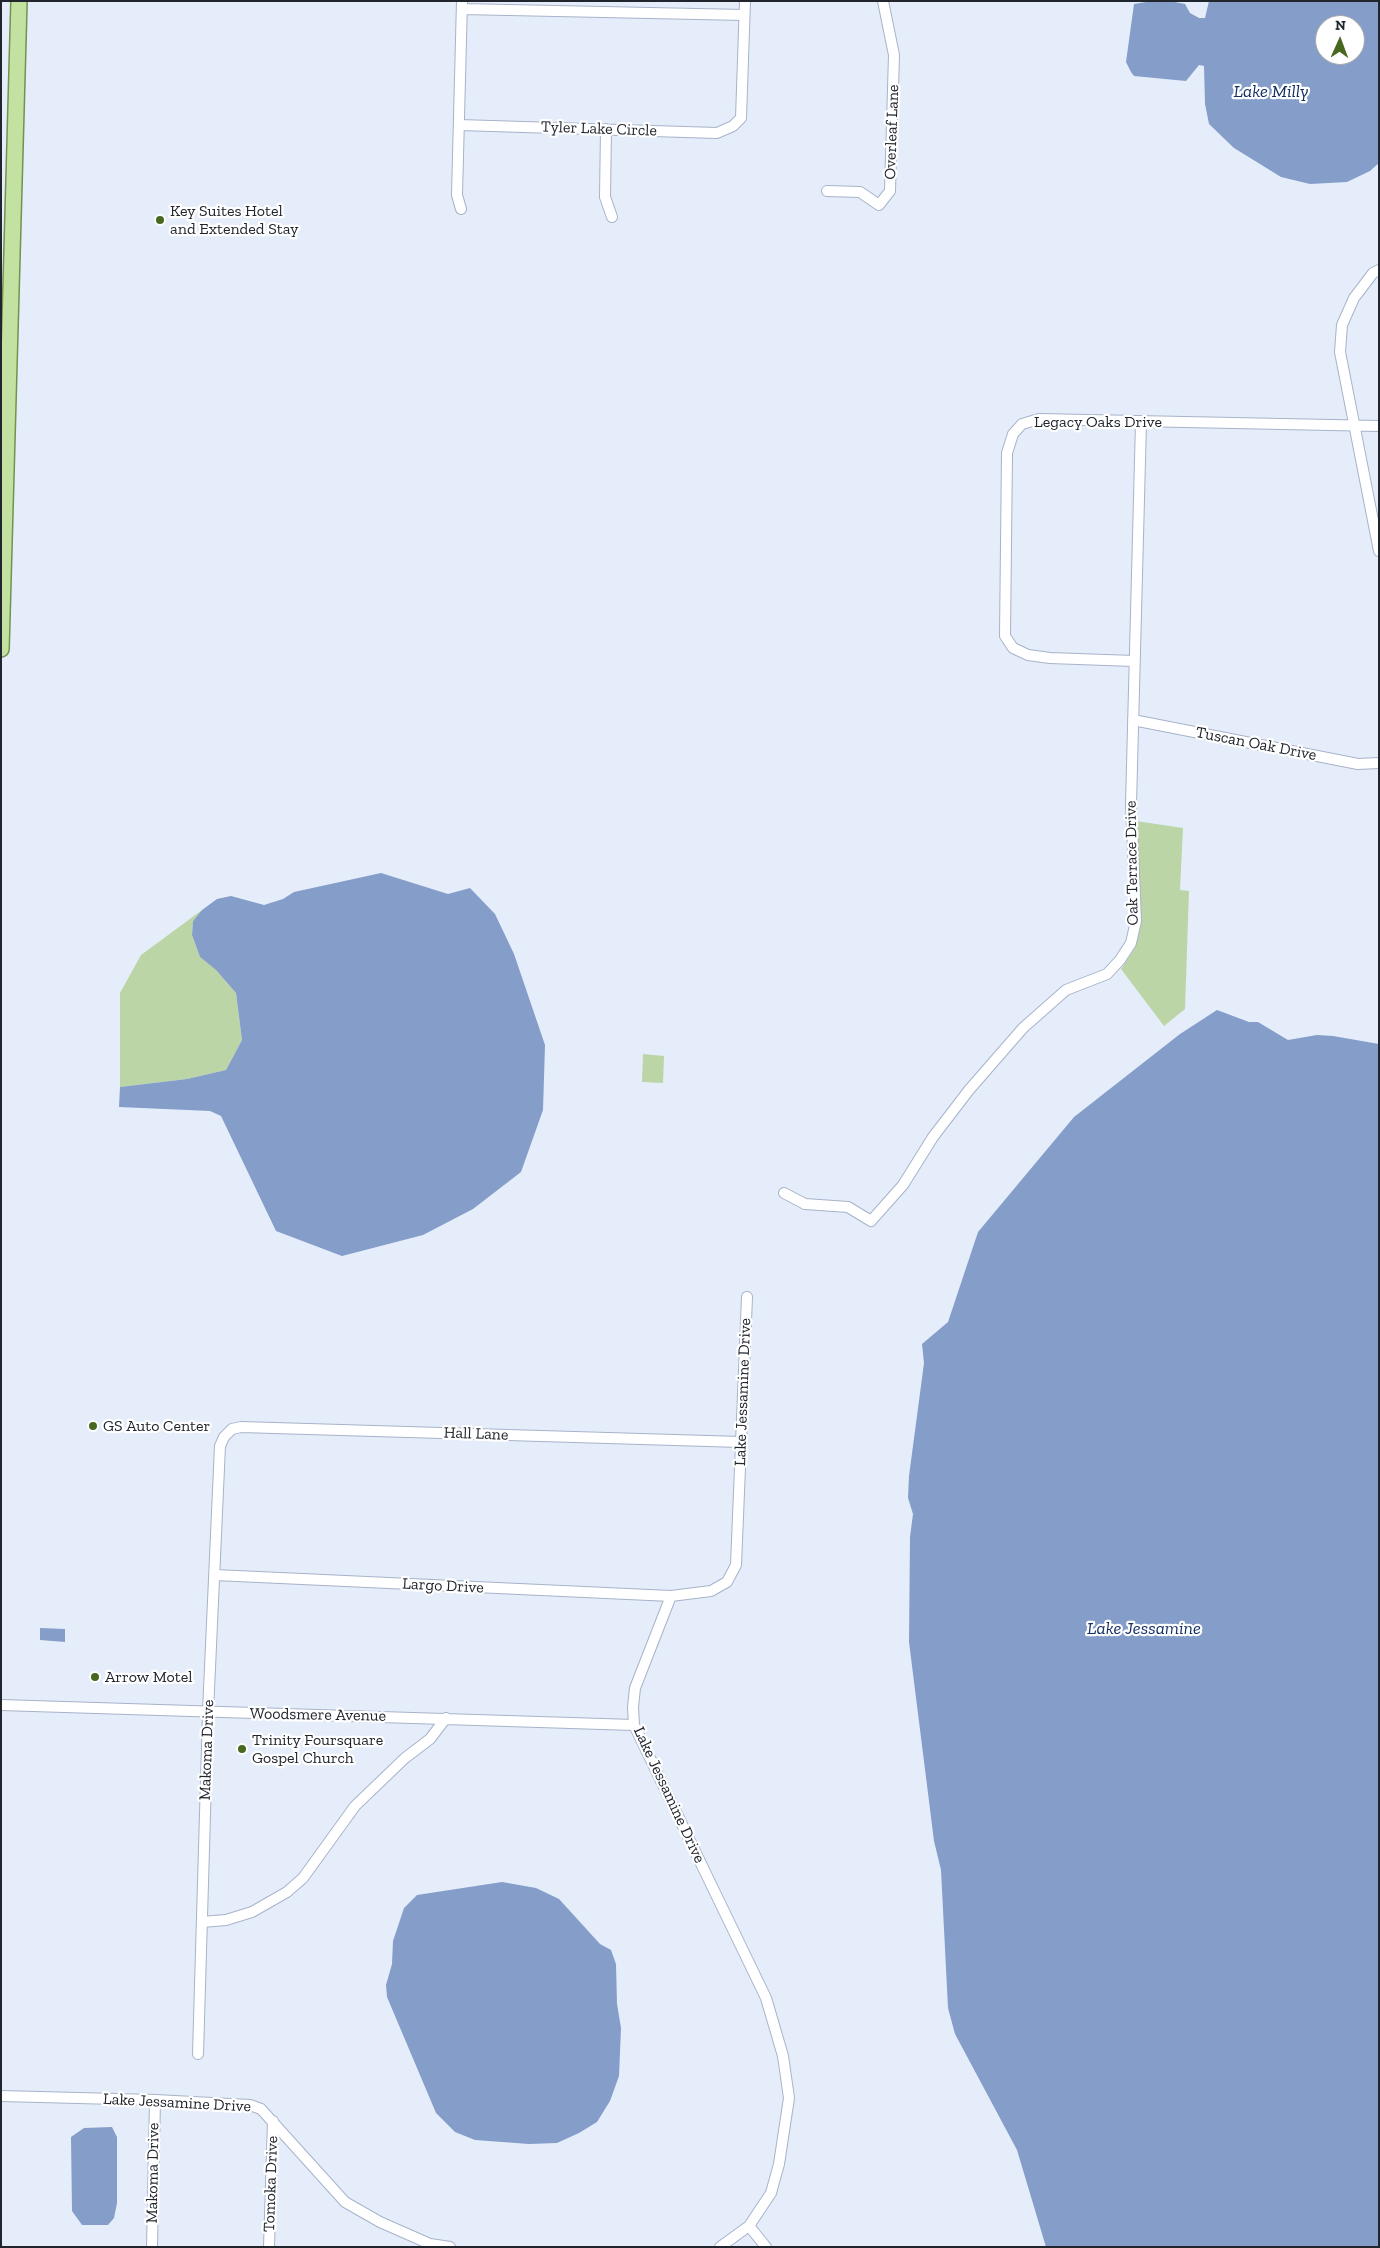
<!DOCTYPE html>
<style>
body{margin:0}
#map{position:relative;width:1380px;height:2248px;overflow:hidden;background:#e5edfb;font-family:"Zilla Slab",serif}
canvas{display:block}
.frame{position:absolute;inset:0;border:2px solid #21252d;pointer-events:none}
.north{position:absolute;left:1315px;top:15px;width:50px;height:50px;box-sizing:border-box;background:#fff;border:1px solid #a6a8ab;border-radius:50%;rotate:2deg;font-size:14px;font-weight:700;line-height:20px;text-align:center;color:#21252d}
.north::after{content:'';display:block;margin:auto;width:18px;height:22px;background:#48681f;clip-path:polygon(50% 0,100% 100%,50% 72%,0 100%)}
</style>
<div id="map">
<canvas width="1380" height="2248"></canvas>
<div class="frame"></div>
<div class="north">N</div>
</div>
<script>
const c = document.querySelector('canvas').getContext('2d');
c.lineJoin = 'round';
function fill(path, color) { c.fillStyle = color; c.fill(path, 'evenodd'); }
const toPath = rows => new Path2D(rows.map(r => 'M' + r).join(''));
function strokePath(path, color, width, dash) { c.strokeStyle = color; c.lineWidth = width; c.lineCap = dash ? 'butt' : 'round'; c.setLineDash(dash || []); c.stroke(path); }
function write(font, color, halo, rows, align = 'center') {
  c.font = font + ' "Zilla Slab",serif'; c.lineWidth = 4.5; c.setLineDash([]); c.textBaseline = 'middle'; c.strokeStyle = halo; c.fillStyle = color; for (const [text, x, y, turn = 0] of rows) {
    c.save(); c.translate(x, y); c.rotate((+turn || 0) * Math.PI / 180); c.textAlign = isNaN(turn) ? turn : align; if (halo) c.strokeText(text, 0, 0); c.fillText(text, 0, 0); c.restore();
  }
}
fill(toPath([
 [1136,821,1183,828,1180,890,1189,891,1185,1009,1164,1026,1121,969,1135,948,1140,928],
 [202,910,193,921,192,935,200,957,216,970,236,993,242,1040,226,1070,187,1079,120,1087,120,993,141,955],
 [643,1054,664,1056,663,1083,642,1082]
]), '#bcd5a6');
fill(toPath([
 [1152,1,1170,1,1185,4,1190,13,1199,18,1205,18,1209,1,1379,1,1379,163,1370,171,1347,182,1310,184,1281,177,1234,148,1209,124,1205,104,1204,66,1199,65,1186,81,1134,76,1131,72,1126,62,1134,4],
 [1325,25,1355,25,1355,55,1325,55],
 [381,873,448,894,470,888,495,914,514,954,545,1045,543,1110,521,1172,473,1209,423,1235,342,1256,276,1231,221,1116,210,1111,119,1107,120,1087,187,1079,226,1070,242,1040,236,993,216,970,200,957,192,935,193,921,202,910,217,899,231,896,264,905,283,899,294,892],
 [1217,1010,1249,1022,1258,1022,1288,1040,1317,1035,1333,1036,1379,1044,1379,2247,1046,2247,1017,2150,955,2034,948,2008,941,1870,934,1841,909,1642,910,1537,913,1514,908,1498,909,1476,924,1363,922,1344,948,1322,978,1232,1074,1117,1180,1034],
 [40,1628,65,1629,65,1642,40,1640],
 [502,1882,536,1888,559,1899,600,1944,611,1950,616,1964,617,2004,621,2028,619,2076,610,2101,597,2122,579,2133,557,2143,529,2144,475,2140,455,2132,436,2113,387,1997,386,1985,392,1964,393,1941,404,1908,417,1895],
 [112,2127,117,2137,117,2203,114,2218,108,2225,82,2225,72,2211,71,2137,84,2128]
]), '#849dc9');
const street = toPath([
 [462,9,744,15],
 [459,125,717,133,733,126,741,118,745,1],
 [606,129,605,197,612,217],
 [827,191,860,192,879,205,890,191,894,55,883,1],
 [461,209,457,195,462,1],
 [1379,270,1373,273,1354,298,1342,325,1340,352,1379,551],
 [1134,661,1050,658,1028,655,1013,648,1005,636,1007,453,1013,434,1022,424,1039,419,1379,426],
 [1133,720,1358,764,1379,763],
 [784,1193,805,1204,848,1207,871,1221,903,1185,933,1137,969,1090,1023,1028,1066,990,1107,974,1120,960,1131,943,1136,921,1131,804,1141,422],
 [215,1575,671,1596,711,1591,727,1582,736,1565,747,1297],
 [671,1596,635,1688,633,1707,634,1725,766,1998,783,2056,789,2098,779,2164,771,2193,749,2226,720,2247],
 [1,1705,634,1725],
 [202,1922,226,1920,252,1912,287,1892,303,1878,355,1806,405,1758,430,1739,446,1718],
 [198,2054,208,1712,220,1446,224,1437,232,1429,241,1427,741,1442],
 [1,2096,155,2100,250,2105,261,2109,345,2202,380,2222,430,2244,450,2247],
 [749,2226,766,2247],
 [152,2247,155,2100],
 [269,2247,273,2121]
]);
const primary = toPath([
 [1,649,19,1]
]);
strokePath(street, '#a7b3c9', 12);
strokePath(primary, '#70934f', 18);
strokePath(street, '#fff', 10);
strokePath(primary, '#c3e2a1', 15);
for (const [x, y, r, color] of [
 [160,220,5,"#48681f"],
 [93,1426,5,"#48681f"],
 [95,1677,5,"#48681f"],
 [242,1749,5,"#48681f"]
]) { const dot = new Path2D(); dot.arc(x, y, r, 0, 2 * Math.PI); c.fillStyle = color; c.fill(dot); strokePath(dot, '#fff', 2); }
write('16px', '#21252d', '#fff', [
 ["Tyler Lake Circle",599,129,2],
 ["Overleaf Lane",892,132,-88],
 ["Legacy Oaks Drive",1098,422],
 ["Tuscan Oak Drive",1256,744,11],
 ["Oak Terrace Drive",1132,863,-91],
 ["Lake Jessamine Drive",743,1392,-88],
 ["Hall Lane",476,1434,2],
 ["Largo Drive",443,1586,3],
 ["Woodsmere Avenue",318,1715,1],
 ["Makoma Drive",207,1750,-88],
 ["Lake Jessamine Drive",669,1795,65],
 ["Lake Jessamine Drive",177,2103,3],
 ["Makoma Drive",153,2173,-89],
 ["Tomoka Drive",271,2184,-88]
]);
write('16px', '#21252d', '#fff', [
 ["Key Suites Hotel",170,211],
 ["and Extended Stay",170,229],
 ["GS Auto Center",103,1426],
 ["Arrow Motel",105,1677],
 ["Trinity Foursquare",252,1740],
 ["Gospel Church",252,1758]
], 'left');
write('italic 18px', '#132e64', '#fff', [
 ["Lake Milly",1271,92],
 ["Lake Jessamine",1144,1629]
]);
</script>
